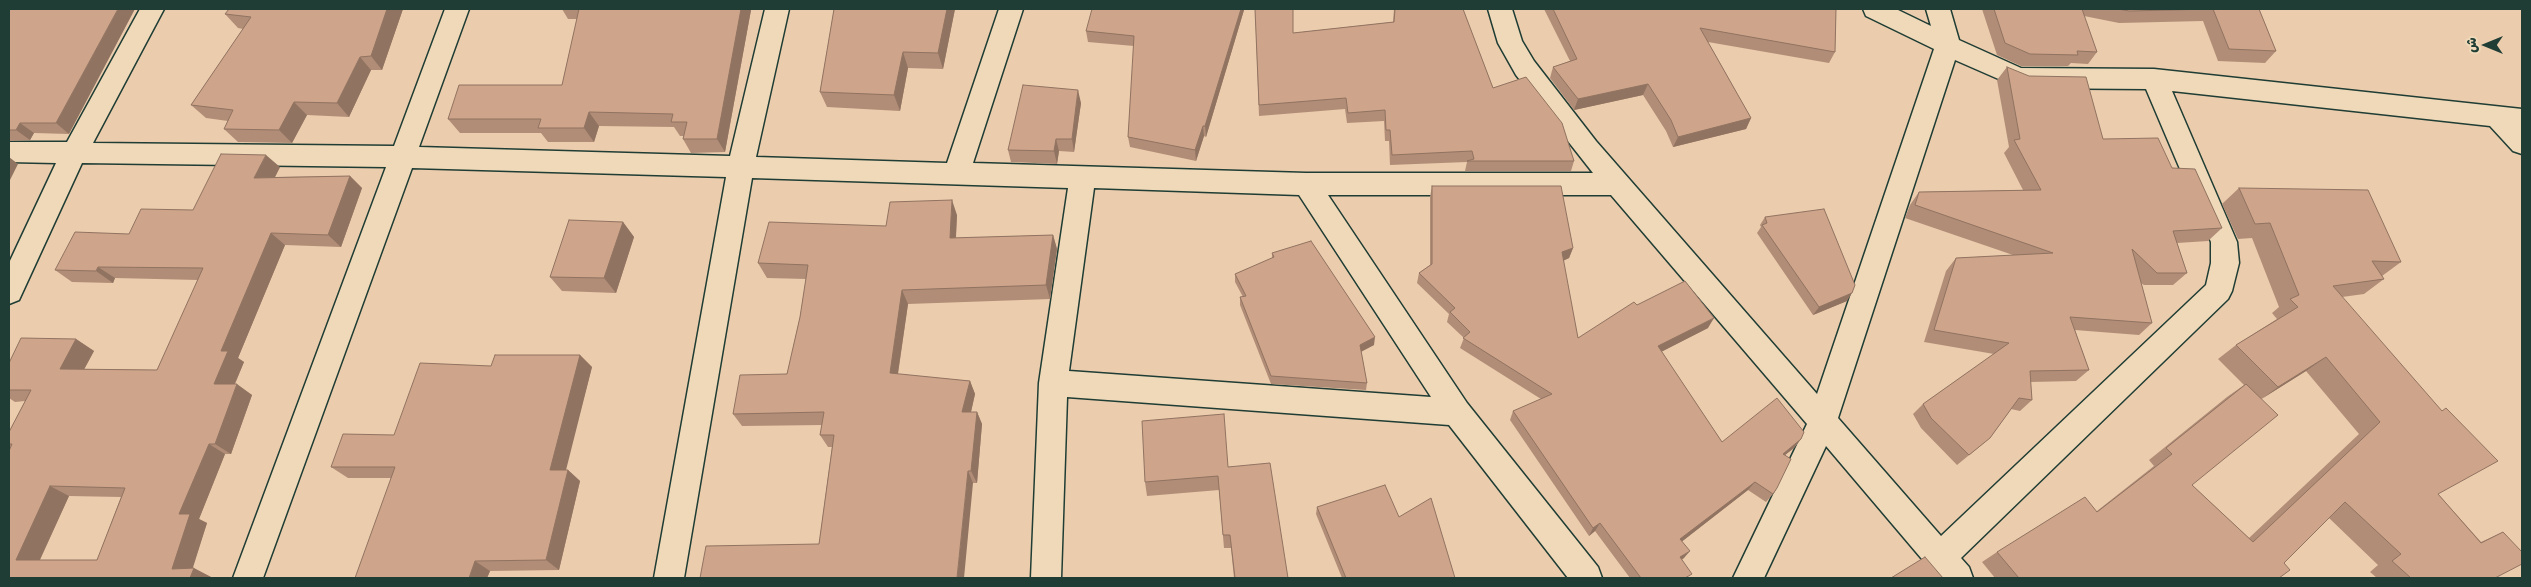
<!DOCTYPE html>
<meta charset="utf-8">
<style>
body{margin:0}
#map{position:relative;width:2531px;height:587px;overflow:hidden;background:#ebccad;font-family:Delius,"Playpen Sans Arabic",sans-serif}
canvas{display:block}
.frame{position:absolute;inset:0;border:10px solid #1f3d34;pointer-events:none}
.north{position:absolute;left:2461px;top:20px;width:50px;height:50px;-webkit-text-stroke:4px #efd9b8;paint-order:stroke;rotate:270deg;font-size:14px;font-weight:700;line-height:20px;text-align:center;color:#1f3d34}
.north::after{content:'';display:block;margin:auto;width:18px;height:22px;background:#1f3d34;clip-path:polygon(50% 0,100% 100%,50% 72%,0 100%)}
</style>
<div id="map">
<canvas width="2531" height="587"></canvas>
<div class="frame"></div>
<div class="north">ش</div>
</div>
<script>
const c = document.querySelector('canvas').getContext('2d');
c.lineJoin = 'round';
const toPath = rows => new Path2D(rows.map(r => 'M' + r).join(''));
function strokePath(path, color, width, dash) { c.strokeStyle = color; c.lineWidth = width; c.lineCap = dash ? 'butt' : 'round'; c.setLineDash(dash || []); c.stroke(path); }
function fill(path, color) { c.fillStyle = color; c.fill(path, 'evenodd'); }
const minor = toPath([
 [140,9,164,9,93,143,394,146,445,9,469,9,419,147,730,156,765,9,789,9,756,157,947,163,999,9,1023,9,973,163,1306,173,1593,173,1516,75,1498,43,1488,9,1512,9,1522,41,1534,61,1596,141,1817,394,1934,49,1866,16,1863,9,1896,9,1931,26,1926,9,1950,9,1959,40,2021,68,2154,69,2522,109,2522,154,2513,151,2490,126,2172,91,2237,242,2239,263,2232,291,2228,299,1961,558,1969,567,1973,578,1938,578,1826,446,1764,578,1733,578,1807,424,1611,195,1328,195,1467,403,1598,567,1602,578,1568,578,1449,425,1067,397,1061,578,1031,578,1039,383,1068,188,752,178,684,578,654,578,726,177,412,168,263,578,233,578,386,167,82,163,19,300,9,304,9,263,56,163,9,162,9,142,67,142,140,9],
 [1955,60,2019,88,2146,89,2211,242,2211,263,2206,285,1941,536,1838,418,1955,60],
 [1094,188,1299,195,1431,397,1069,371,1094,188]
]);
strokePath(minor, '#1f3d34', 3);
fill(minor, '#efd9b8');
fill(toPath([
 [9,9,69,134,34,133,30,140,9,141],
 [229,9,403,9,382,70,371,70,349,117,307,115,292,143,238,142,224,129,228,121,206,118,191,105,243,29,238,28,225,14],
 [562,9,750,9,751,10,725,152,691,153,683,139,684,136,680,136,674,127,599,126,594,142,548,142,541,133,460,133,448,119,562,85,577,19,568,19],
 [834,9,955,9,943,69,908,68,900,111,827,107,820,92],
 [1255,9,1293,33,1393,22,1394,9,1463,9,1493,88,1574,161,1571,171,1465,171,1467,162,1390,165,1389,141,1385,141,1384,121,1347,123,1345,109,1259,116],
 [1544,9,1836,9,1835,52,1829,63,1708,42,1751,118,1746,129,1673,147,1666,131,1643,95,1574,110,1550,78,1553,67,1570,61],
 [1982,9,2259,9,2276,51,2265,63,2218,61,2203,21,2119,23,2084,16,2097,52,2088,64,2071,63,2068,66,2021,66,1997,55],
 [1244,10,1206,137,1204,136,1196,161,1130,147,1128,137,1134,46,1088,42,1086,31],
 [2007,67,2103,139,2172,168,2222,228,2208,241,2177,243,2187,273,2173,285,2144,285,2141,283,2152,323,2139,335,2075,330,2089,370,2076,381,2030,382,2032,400,2020,411,2011,409,1990,438,1957,465,1921,428,1913,414,1923,404,1994,354,1924,342,1946,271,1956,258,2013,255,1905,218,1910,205,1919,192,2023,190,2004,153,2009,147,1997,80],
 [1081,103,1074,152,1059,151,1057,164,1011,162,1008,150],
 [280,167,275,177,350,176,362,188,341,247,285,245,238,358,244,362,235,384,252,395,231,454,225,454,199,519,207,523,192,568,211,577,9,578,10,448,9,447,9,432,25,401,15,402,9,398,9,363,76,339,94,351,84,369,157,370,198,280,115,278,113,283,72,282,55,270,129,234,193,210],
 [69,496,121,497,97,560,40,560],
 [1432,186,1573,248,1569,258,1563,261,1578,338,1637,305,1708,328,1661,352,1722,442,1801,439,1794,448,1785,455,1773,494,1766,502,1748,490,1682,541,1684,558,1682,559,1688,578,1630,578,1595,531,1589,536,1510,420,1513,411,1541,399,1460,348,1464,338,1447,322,1449,314,1417,283,1419,273,1430,265,1430,197],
 [2239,188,2401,262,2382,276,2384,279,2364,294,2342,297,2438,494,2481,542,2503,532,2495,578,2377,578,2370,572,2378,565,2329,518,2284,563,2279,578,1995,578,1982,562,1997,552,2097,511,2154,466,2149,460,2227,397,2244,385,2218,359,2236,345,2277,319,2272,313,2279,307,2252,238,2238,239,2222,204],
 [2306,371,2359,434,2249,538,2192,485,2261,399],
 [957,215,956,238,1053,235,1057,249,1050,299,908,304,898,374,970,381,975,394,971,412,977,412,982,424,977,483,973,483,819,544,832,447,828,447,820,435,822,425,742,426,733,414,787,374,800,317,806,279,767,278,758,263,886,226],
 [1765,217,1847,301,1813,315,1757,233,1761,227,1760,225],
 [623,222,634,237,616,293,562,291,550,277],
 [1272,253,1374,345,1361,351,1367,383,1366,390,1271,384,1240,305,1240,297,1243,297,1235,282,1235,274,1272,258],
 [580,355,592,367,565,470,568,470,580,481,559,570,490,571,487,578,391,478,348,478,331,467,394,435,491,366],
 [1228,467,1288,578,1234,578,1231,548,1224,548,1219,490,1147,496,1145,482],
 [1317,507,1399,517,1455,578,1342,578,1316,514]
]), '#b18d77');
fill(toPath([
 [118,9,135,9,69,134,56,123],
 [387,9,403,9,382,70,371,56],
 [741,9,750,9,751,10,725,152,717,139],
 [947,9,955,9,943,69,938,53],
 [1241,9,1244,9,1244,10,1206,137,1205,126],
 [903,52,908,68,900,111,894,95],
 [360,57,371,70,349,117,337,103],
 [1648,84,1643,95,1574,110,1578,99],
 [1078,90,1081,103,1074,152,1072,139],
 [294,102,307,115,292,143,279,130],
 [589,112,599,126,594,142,584,128],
 [1751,118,1746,129,1673,147,1678,137],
 [20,123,34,133,30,140,16,130],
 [1203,126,1204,136,1196,161,1195,150],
 [1056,139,1059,151,1057,164,1054,151],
 [266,155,280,167,268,191,254,178],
 [9,157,18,164,9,182],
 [350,176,362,188,341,247,328,235],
 [952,200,957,215,955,252,950,238],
 [623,222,634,237,616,293,604,278],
 [271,233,285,245,238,358,244,362,230,395,214,384,221,351],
 [1053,235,1057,249,1050,299,1046,285],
 [1573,248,1569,258,1558,263,1562,252],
 [98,267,115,278,113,283,96,271],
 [902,290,908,304,896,386,890,373],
 [1852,293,1847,301,1813,315,1819,307],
 [1714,318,1708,328,1653,356,1658,346],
 [1375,337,1374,345,1359,353,1360,345],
 [76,339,94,351,79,379,60,369],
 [580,355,592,367,563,482,550,470],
 [2326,357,2306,371,2260,400,2278,387],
 [970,381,975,394,968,425,962,412],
 [237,384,252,395,231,454,215,444],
 [977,412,982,424,977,483,971,471],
 [1801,439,1794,448,1776,462,1783,454],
 [209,444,225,454,199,519,207,523,190,577,172,569,179,514],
 [568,470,580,481,559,570,546,560],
 [968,471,973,483,964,578,957,578],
 [1755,482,1748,490,1675,547,1680,539],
 [50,486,69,496,36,568,16,560],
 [1600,523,1595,531,1589,536,1593,528],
 [1690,551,1684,558,1675,564,1680,557],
 [475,561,490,571,487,578,469,578],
 [194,568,211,577,210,578,190,578]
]), '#907361');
const building = toPath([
 [9,9,118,9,56,123,20,123,16,130,9,130,9,9],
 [229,9,387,9,371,56,360,57,337,103,294,102,279,130,224,129,233,110,191,105,251,17,225,14,229,9],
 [579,9,741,9,717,139,683,139,687,122,671,122,673,114,589,112,584,128,538,128,541,119,448,119,459,85,562,85,579,9],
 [834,9,947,9,938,53,903,52,894,95,820,92,834,9],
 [1092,9,1241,9,1205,126,1203,126,1195,150,1128,137,1134,36,1086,31,1092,9],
 [1255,9,1293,9,1293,33,1394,22,1395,9,1463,9,1493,88,1526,77,1562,123,1574,161,1467,161,1474,159,1472,151,1392,155,1390,130,1386,130,1385,110,1348,113,1346,98,1259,105,1255,9],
 [1553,9,1836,9,1835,52,1700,28,1751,118,1678,137,1671,120,1648,84,1578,99,1553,67,1577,59,1553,9],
 [1994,9,2082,9,2097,52,2077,51,2078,55,2030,54,2005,43,1994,9],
 [2118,9,2259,9,2276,51,2229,49,2213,9,2129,11,2118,9],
 [2007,67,2029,76,2086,77,2103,139,2158,138,2172,168,2195,169,2222,228,2173,231,2187,273,2157,273,2132,249,2152,323,2070,317,2089,370,2030,371,2032,400,2019,398,1990,438,1969,455,1931,418,1923,404,2009,343,1934,330,1956,258,2053,253,1915,205,1919,192,2041,190,2014,140,2020,139,2007,67],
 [1023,85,1078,90,1072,139,1056,139,1054,151,1008,150,1023,85],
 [221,154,266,155,254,178,350,176,328,235,271,233,221,351,228,351,214,384,237,384,215,444,209,444,179,514,190,514,172,569,194,568,190,578,9,578,9,451,12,444,9,444,9,432,31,390,9,390,9,363,21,338,76,339,60,369,157,370,203,268,98,267,96,271,55,270,75,232,129,234,141,209,193,210,221,154],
 [50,486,125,488,97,560,16,560,50,486],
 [1432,186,1561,186,1573,248,1562,252,1578,338,1634,302,1637,305,1685,281,1714,318,1658,346,1722,442,1777,398,1804,432,1801,439,1783,454,1791,459,1777,488,1773,494,1755,482,1680,539,1690,551,1680,557,1692,574,1685,578,1641,578,1600,523,1593,528,1513,411,1552,394,1463,338,1470,332,1450,312,1455,308,1419,273,1432,264,1432,186],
 [2239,188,2368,190,2401,262,2372,261,2384,279,2333,286,2442,411,2446,408,2498,461,2438,494,2481,543,2503,532,2522,552,2522,564,2495,578,2411,578,2392,561,2401,554,2345,502,2284,563,2290,570,2279,578,2019,578,1997,552,2085,497,2097,512,2172,454,2166,448,2246,384,2278,415,2192,485,2253,542,2380,422,2326,357,2278,387,2236,345,2298,307,2290,299,2299,295,2270,223,2255,224,2239,188],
 [952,200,950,238,1053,235,1046,285,902,290,890,373,970,381,962,412,977,412,971,471,968,471,957,578,700,578,706,546,819,544,834,435,820,435,824,412,733,414,740,375,787,374,800,317,808,265,758,263,769,222,886,226,890,202,952,200],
 [1824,209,1855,285,1852,293,1819,307,1762,225,1767,223,1765,217,1824,209],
 [569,220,623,222,604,278,550,277,569,220],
 [1311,241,1375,337,1360,345,1367,383,1271,376,1240,297,1246,296,1235,274,1274,257,1272,253,1311,241],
 [495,355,580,355,550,470,568,470,546,560,475,561,469,578,355,578,395,467,331,467,343,434,394,435,420,363,491,366,495,355],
 [1224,414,1228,467,1270,463,1288,578,1235,578,1230,535,1223,535,1218,476,1145,482,1142,421,1224,414],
 [1385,485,1399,517,1431,498,1455,578,1346,578,1317,507,1385,485],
 [1925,557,1943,578,1891,578,1925,557]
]);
fill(building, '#cea48a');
strokePath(building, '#907361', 1);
</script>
